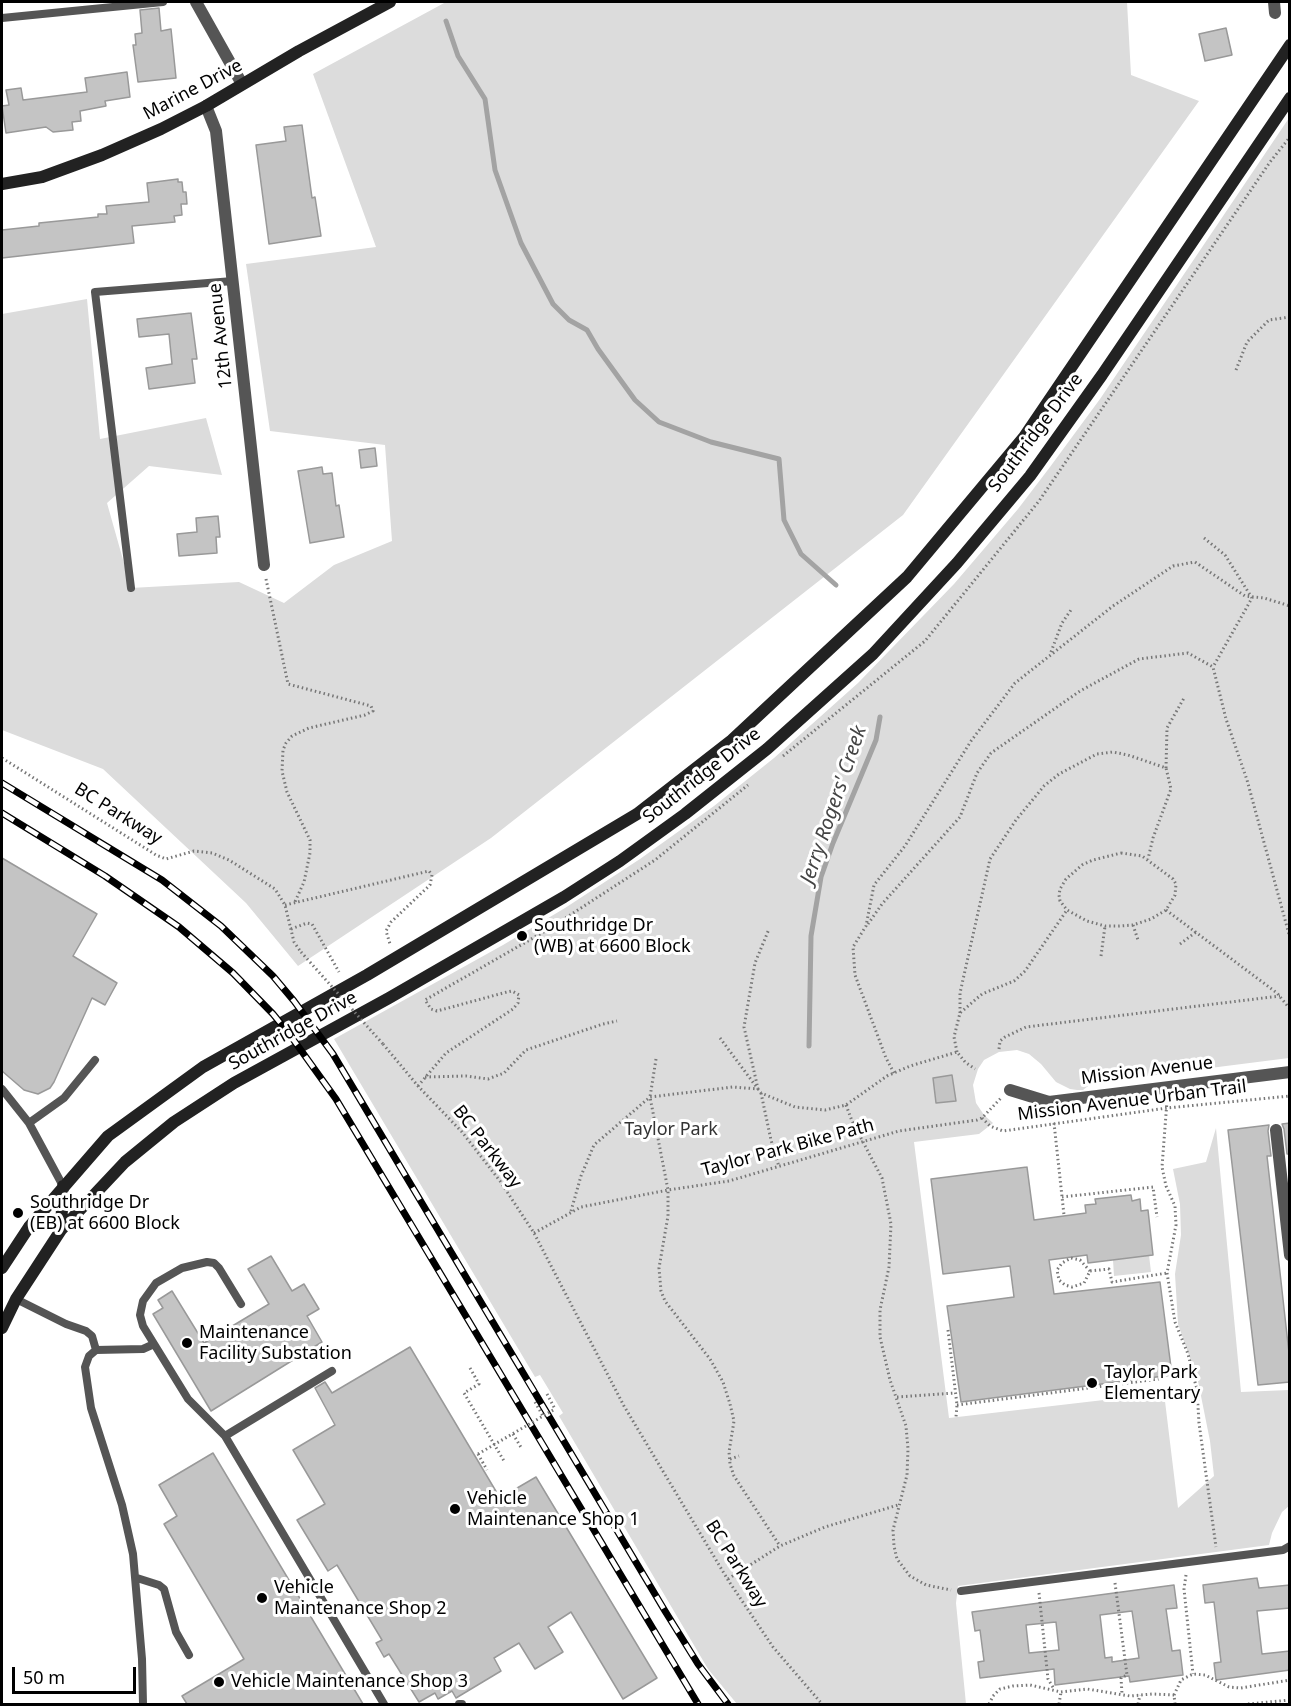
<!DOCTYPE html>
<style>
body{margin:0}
#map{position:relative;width:1291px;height:1706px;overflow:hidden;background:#fff;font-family:"Noto Sans",sans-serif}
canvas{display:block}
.frame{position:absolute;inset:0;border:3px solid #000;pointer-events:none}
.scale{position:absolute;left:12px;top:1667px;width:124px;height:27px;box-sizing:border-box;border:3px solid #000;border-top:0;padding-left:8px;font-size:18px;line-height:21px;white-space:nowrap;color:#000;-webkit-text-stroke:4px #fff;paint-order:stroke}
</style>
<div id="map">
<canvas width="1291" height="1706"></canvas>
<div class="frame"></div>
<div class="scale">50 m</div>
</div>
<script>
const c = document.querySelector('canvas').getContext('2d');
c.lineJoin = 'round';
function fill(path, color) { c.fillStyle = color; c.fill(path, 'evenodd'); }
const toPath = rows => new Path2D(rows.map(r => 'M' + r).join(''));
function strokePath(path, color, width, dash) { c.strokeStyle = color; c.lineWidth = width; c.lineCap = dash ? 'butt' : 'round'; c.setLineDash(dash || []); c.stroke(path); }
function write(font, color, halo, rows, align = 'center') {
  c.font = font + ' "Noto Sans",sans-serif'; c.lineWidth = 6; c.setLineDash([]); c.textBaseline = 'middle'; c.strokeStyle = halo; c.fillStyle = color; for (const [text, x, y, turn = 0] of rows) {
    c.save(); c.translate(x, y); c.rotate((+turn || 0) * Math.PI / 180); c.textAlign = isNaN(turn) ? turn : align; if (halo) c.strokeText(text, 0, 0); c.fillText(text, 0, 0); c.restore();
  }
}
fill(toPath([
 [446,2,1127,2,1131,75,1199,101,903,515,491,838,298,966,246,903,103,769,2,730,2,314,87,299,100,439,206,418,222,475,149,466,107,503,131,588,239,582,284,603,334,565,392,541,385,445,270,431,246,264,376,247,313,74],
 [1289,118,1289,1058,1092,1083,1083,1090,1077,1090,1070,1089,1056,1082,1041,1064,1029,1054,1017,1050,999,1052,984,1060,978,1069,973,1085,976,1103,984,1115,993,1123,979,1134,914,1142,949,1418,1164,1393,1178,1508,1214,1476,1210,1441,1198,1381,1178,1324,1175,1274,1181,1235,1180,1204,1173,1169,1206,1162,1216,1128,1241,1392,1289,1390,1289,1506,1282,1512,1272,1533,1269,1545,958,1586,956,1603,966,1704,737,1704,708,1669,559,1416,563,1413,540,1375,535,1377,334,1039,503,945,565,908,640,859,714,806,774,758,858,683,954,584,1018,509,1050,467,1100,399],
 [1149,1255,1151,1272,1114,1276,1113,1260]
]), '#dcdcdc');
strokePath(toPath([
 [446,21,458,56,485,99,495,170,521,243,553,304,569,320,587,330,598,349,635,400,659,422,711,442,779,459,784,520,801,554,836,585],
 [809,1046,811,936,821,877,833,843,876,740,880,717]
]), '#a3a3a3', 5);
const building = toPath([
 [159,8,161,31,171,29,176,78,138,82,133,45,136,45,135,34,142,33,140,10,159,8],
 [1226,28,1232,55,1205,61,1199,34,1226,28],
 [127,72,130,97,105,101,106,106,80,111,81,121,72,122,73,130,53,132,46,127,6,133,2,106,9,105,6,90,21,88,23,100,87,92,85,78,127,72],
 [302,125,312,198,315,197,321,236,269,244,256,145,286,141,284,127,302,125],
 [178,179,178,182,182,182,183,192,186,192,187,204,181,204,182,215,174,216,175,222,132,226,134,243,2,258,2,230,39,226,39,223,98,217,98,214,107,214,106,206,149,202,147,183,178,179],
 [191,313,197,359,192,359,195,383,149,389,146,368,172,364,169,334,139,337,137,319,191,313],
 [375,448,377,466,361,468,359,450,375,448],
 [322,467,323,474,332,473,336,506,339,505,344,537,310,543,298,471,322,467],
 [218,516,220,537,216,537,217,553,179,556,177,534,197,532,196,518,218,516],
 [2,858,97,914,73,956,117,983,105,1005,92,998,54,1082,50,1088,38,1094,24,1090,2,1071,2,858],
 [952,1075,956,1101,936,1103,933,1078,952,1075],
 [1290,1123,1290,1154,1287,1154,1284,1129,1282,1124,1290,1123],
 [1269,1125,1268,1131,1271,1156,1267,1156,1290,1362,1290,1382,1258,1385,1228,1130,1269,1125],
 [1027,1167,1034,1220,1086,1213,1085,1205,1096,1204,1095,1199,1131,1195,1132,1201,1140,1199,1141,1211,1148,1210,1153,1255,1088,1263,1087,1255,1049,1260,1054,1294,1160,1282,1172,1375,961,1402,947,1306,1014,1297,1010,1266,943,1274,931,1179,1027,1167],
 [271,1256,292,1291,304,1284,319,1309,307,1316,322,1342,211,1411,153,1314,163,1308,158,1300,172,1291,204,1343,269,1304,248,1269,271,1256],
 [410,1347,500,1498,536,1477,657,1678,623,1699,571,1612,548,1627,563,1652,535,1669,519,1643,494,1658,501,1671,456,1698,452,1691,438,1699,435,1693,419,1702,389,1654,384,1657,376,1643,382,1640,337,1565,328,1571,297,1520,325,1504,293,1450,335,1425,315,1388,325,1382,332,1393,410,1347],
 [213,1453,363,1704,187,1704,182,1696,244,1659,164,1524,177,1516,159,1485,213,1453],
 [1257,1578,1259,1588,1290,1585,1290,1608,1257,1611,1262,1654,1290,1651,1290,1670,1216,1680,1214,1663,1221,1662,1214,1602,1205,1603,1203,1585,1257,1578],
 [1174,1585,1177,1608,1166,1609,1172,1651,1180,1650,1183,1675,1130,1682,1129,1676,1055,1685,1054,1669,980,1678,978,1662,984,1661,980,1630,975,1631,972,1612,1174,1585],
 [1132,1611,1139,1658,1112,1662,1112,1657,1105,1658,1100,1615,1132,1611],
 [1056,1622,1059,1650,1029,1653,1026,1625,1056,1622]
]);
fill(building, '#c4c4c4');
strokePath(building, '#999', 1.5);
strokePath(toPath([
 [1236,370,1247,342,1269,320,1290,317],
 [1204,538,1225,555,1252,598,1213,667],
 [266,579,288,684,371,706,373,711,365,715,309,728,292,736,286,743,283,750,282,771,287,792,310,840,310,853,304,882,294,904],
 [1051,652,1062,623,1071,610],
 [783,756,925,641,1039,501,1270,162,1290,137],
 [2,758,156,855,166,859,194,851,212,853,229,860,275,889,285,905,294,942,301,952],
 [1166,768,1167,728,1184,698],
 [1121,853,1142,856,1173,879,1176,884,1175,895,1166,910,1151,919,1133,925,1119,926,1105,926,1087,921,1067,910,1060,901,1059,895,1060,889,1066,879,1082,865,1093,860,1121,853],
 [285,905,429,871,432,875,430,885,391,922,386,931,390,944],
 [1166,910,1277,993,1290,1009],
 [868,924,882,904,960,817,977,773,991,753,1080,691,1139,659,1188,653,1213,667,1226,719,1247,780,1290,938],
 [1133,925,1138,940],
 [291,929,307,923,312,924,339,972],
 [1180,944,1196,932],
 [1101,956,1105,926],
 [960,1013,960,993,990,859,1016,820,1044,786,1059,774,1097,754,1113,752,1128,755,1166,768,1171,789,1153,838,1148,859],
 [720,1038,758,1089,744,1027,755,963,769,929],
 [383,1044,418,1086,462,1132,500,1181,534,1233,624,1406,728,1580,773,1647,822,1704],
 [999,1049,1000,1041,1005,1037,1026,1027,1280,996],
 [957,1052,954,1037,960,1013,982,994,1014,981,1025,971,1067,910],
 [656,1059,650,1097,668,1190,668,1216,659,1268,661,1291,665,1301,710,1359,723,1382,730,1404,734,1421,729,1452,730,1464,734,1476,780,1546],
 [894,1073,886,1058,855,975,853,947,866,926,874,885,905,846,971,741,1015,683,1113,606,1173,566,1195,562,1245,596,1264,598,1290,606],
 [425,1077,466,1076,488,1079,504,1073,526,1050,603,1024,617,1021],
 [418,1086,446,1053,513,1009,518,1003,519,995,512,991,507,992,437,1011,431,1009,425,1000,547,930,655,860,748,785],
 [761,1093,771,1140,779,1167],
 [1167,1101,1162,1167,1166,1186,1175,1206,1176,1225,1167,1273,1175,1322,1188,1354,1197,1390,1199,1423,1216,1547],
 [846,1105,852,1121,882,1178,891,1224,889,1267,880,1310,880,1337,890,1380,906,1426,908,1449,907,1475,893,1530,894,1546,897,1559,910,1576,926,1585,951,1590],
 [982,1118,990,1126,1003,1131,1167,1108,1290,1096],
 [1054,1123,1064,1215],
 [1062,1197,1153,1187,1157,1217],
 [571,1211,581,1176,594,1145,650,1097,733,1087,758,1089,761,1093,795,1107,825,1110,846,1105,887,1076,910,1066,957,1052,965,1062,975,1069],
 [534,1233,581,1207,668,1190,729,1181,899,1131,977,1120,982,1118,1001,1098],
 [1090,1271,1080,1260,1071,1258,1062,1263,1057,1270,1059,1280,1065,1285,1072,1287,1084,1283,1090,1271,1109,1269,1112,1282,1167,1273],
 [948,1330,957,1405,956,1417],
 [470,1368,479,1384,464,1393,504,1461],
 [547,1394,555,1409],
 [897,1397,955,1393],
 [535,1402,543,1416],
 [957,1405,1166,1378],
 [513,1434,522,1449],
 [478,1454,487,1470],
 [730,1459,739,1456],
 [1186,1575,1184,1589,1193,1674],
 [728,1579,780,1546,825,1527,898,1505],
 [1115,1583,1127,1675,1121,1678,1122,1694],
 [1039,1593,1048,1679,1054,1689],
 [989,1704,993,1696,1000,1689,1013,1686,1030,1685,1061,1692,1087,1689,1130,1696,1152,1694,1174,1695],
 [1059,1704,1061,1692],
 [1138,1704,1140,1695],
 [1175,1704,1174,1695,1181,1680,1193,1674,1205,1675,1229,1687,1241,1688,1290,1680],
 [1248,1704,1290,1700]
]), '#777', 3, [1.5, 3]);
strokePath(toPath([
 [2,18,163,2],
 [131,588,95,292,233,281],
 [2,1089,29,1123,63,1186],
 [29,1123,64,1098,95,1060],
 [16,1299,66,1324,86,1331,92,1336,96,1350],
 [241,1304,219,1268,214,1263,207,1262,182,1268,156,1283,143,1301,140,1315,143,1326,188,1399,225,1436,384,1704],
 [225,1436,332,1371],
 [137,1578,159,1585,164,1589,176,1632,189,1655],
 [961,1591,1283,1550,1290,1546],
 [143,1704,142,1659,133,1554,122,1505,91,1408,85,1367,89,1356,96,1350,143,1349,154,1344],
 [459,1704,462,1704]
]), '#555', 8);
strokePath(toPath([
 [196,2,242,84],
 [1274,2,1275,13],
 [206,106,216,131,264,565],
 [1010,1090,1049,1102,1290,1072],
 [1276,1130,1290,1255]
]), '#555', 12);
strokePath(toPath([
 [2,184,42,177,102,155,161,129,206,106,299,51,390,2],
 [61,1230,63,1186],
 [2,1268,29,1227,108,1136,203,1067,367,975,637,814,732,740,907,577,1024,437,1290,45],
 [2,1328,16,1299,61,1230,125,1162,174,1122,234,1083,389,998,564,897,620,861,685,814,767,749,873,654,957,563,1030,476,1102,375,1290,98]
]), '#222', 12);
const rail = toPath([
 [2,783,162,880,221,926,273,976,294,1001,333,1054,665,1611,698,1664,728,1704],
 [2,813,105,876,179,927,233,973,273,1014,290,1035,336,1099,698,1704]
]);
strokePath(rail, '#000', 7);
strokePath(rail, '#fff', 4.5, [14]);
strokePath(toPath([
 [301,952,383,1044],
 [478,1454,555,1409]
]), '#777', 3, [1.5, 3]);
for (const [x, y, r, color] of [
 [522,936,6,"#000"],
 [18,1213,6,"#000"],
 [187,1343,6,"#000"],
 [1092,1383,6,"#000"],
 [455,1509,6,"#000"],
 [262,1598,6,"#000"],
 [219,1682,6,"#000"]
]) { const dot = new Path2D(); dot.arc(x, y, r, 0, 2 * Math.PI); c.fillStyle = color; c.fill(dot); strokePath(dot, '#fff', 2); }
write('18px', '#000', '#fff', [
 ["Marine Drive",193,90,-28],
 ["12th Avenue",221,336,-96],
 ["Southridge Drive",1036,433,-53],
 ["Southridge Drive",702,776,-38],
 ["BC Parkway",118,814,32],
 ["Southridge Drive",293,1031,-29],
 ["Mission Avenue",1147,1071,-7],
 ["Mission Avenue Urban Trail",1132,1101,-7],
 ["BC Parkway",487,1147,52],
 ["Taylor Park Bike Path",788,1148,-15],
 ["BC Parkway",736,1564,58]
]);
write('18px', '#000', '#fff', [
 ["Southridge Dr",534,926],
 ["(WB) at 6600 Block",534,947],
 ["Southridge Dr",30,1203],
 ["(EB) at 6600 Block",30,1224],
 ["Maintenance",199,1333],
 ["Facility Substation",199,1354],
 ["Taylor Park",1104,1373],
 ["Elementary",1104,1394],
 ["Vehicle",467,1499],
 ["Maintenance Shop 1",467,1520],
 ["Vehicle",274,1588],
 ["Maintenance Shop 2",274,1609],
 ["Vehicle Maintenance Shop 3",231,1682]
], 'left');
write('18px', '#333', '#fff', [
 ["Taylor Park",671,1130]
]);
write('italic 20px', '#444', '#fff', [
 ["Jerry Rogers' Creek",834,805,-71]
]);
</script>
